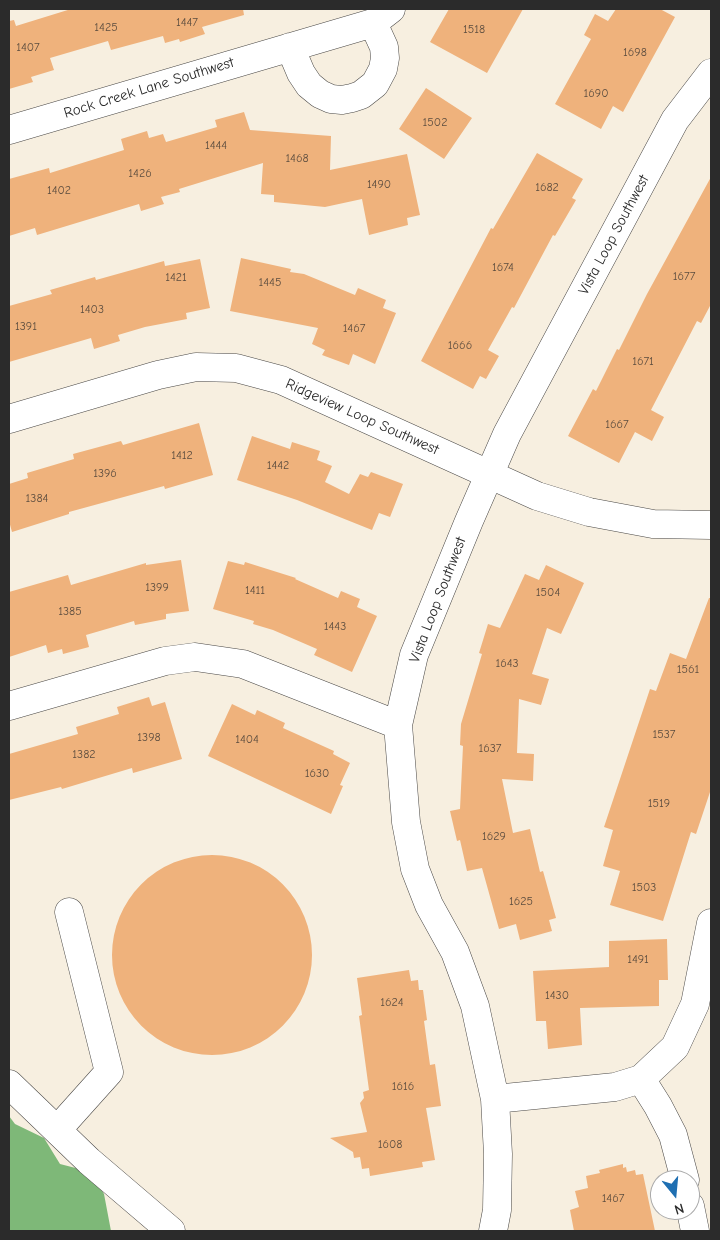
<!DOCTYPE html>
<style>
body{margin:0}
#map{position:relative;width:720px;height:1240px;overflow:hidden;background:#f7efe0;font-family:"Comic Neue",sans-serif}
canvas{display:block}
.frame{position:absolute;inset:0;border:10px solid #2b2b2b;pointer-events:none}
.north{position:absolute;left:650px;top:1170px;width:50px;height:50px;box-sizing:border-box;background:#fff;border:1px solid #aaa;border-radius:50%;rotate:163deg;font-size:14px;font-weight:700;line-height:20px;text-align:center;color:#2b2b2b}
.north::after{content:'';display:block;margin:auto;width:18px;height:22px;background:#1f6fb2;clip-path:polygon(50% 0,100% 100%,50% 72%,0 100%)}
</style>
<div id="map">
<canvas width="720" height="1240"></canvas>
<div class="frame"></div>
<div class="north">N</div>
</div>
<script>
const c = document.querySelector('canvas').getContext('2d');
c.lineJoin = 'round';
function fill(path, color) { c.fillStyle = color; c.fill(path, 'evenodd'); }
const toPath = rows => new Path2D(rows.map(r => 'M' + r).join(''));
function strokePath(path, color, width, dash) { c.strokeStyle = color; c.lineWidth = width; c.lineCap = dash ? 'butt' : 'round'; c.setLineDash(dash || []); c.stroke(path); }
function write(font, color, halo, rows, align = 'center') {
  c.font = font + ' "Comic Neue",sans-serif'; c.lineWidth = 4; c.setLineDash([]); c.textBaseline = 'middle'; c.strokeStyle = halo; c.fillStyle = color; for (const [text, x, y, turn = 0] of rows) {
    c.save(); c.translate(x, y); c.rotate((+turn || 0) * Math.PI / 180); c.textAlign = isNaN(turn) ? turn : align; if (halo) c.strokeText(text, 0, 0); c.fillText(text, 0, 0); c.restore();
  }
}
fill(toPath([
 [9,1116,15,1124,44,1138,60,1164,91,1172,104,1194,111,1231,9,1231]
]), '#7eb878');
fill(toPath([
 [71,9,243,9,244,15,202,27,205,34,180,42,179,39,165,43,163,36,111,50,108,41,50,58,54,70,31,77,33,82,9,89,9,21,14,20,16,26],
 [449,9,523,9,487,73,430,42],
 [616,9,660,9,675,17,623,112,613,106,601,129,555,104,591,39,584,35,595,14,608,21],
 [426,88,472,118,444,159,399,129],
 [244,112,250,130,331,136,330,170,407,154,420,215,407,218,408,225,369,235,362,199,325,207,274,202,274,195,261,194,263,163,179,189,180,192,161,197,164,204,141,211,139,204,37,235,35,228,9,236,9,179,49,168,50,173,124,150,121,139,147,131,149,138,163,134,166,142,217,127,215,120],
 [537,153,583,179,572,198,576,200,555,236,553,235,514,308,512,307,488,350,499,356,486,379,480,376,473,389,421,361,491,228,493,229],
 [711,177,711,304,701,323,697,321,651,410,664,417,652,441,635,432,619,463,568,436,593,389,596,391,617,349,619,350,647,294],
 [241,258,291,269,290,272,304,274,355,295,358,288,386,300,383,308,396,313,375,364,353,354,349,365,322,355,325,350,312,344,318,328,230,311],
 [200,259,210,308,186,313,187,319,145,327,118,335,120,341,94,349,91,338,9,362,9,306,52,294,50,290,95,277,96,280,164,261,165,266],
 [199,423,213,475,165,489,164,486,69,512,69,514,12,532,9,521,9,484,28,478,27,473,74,459,73,454,121,441,123,445],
 [252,436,290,449,292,442,320,451,317,460,332,466,325,482,349,494,360,474,368,477,371,472,403,484,390,517,379,513,372,530,297,500,237,480],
 [181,560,189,611,166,614,166,619,135,625,134,621,86,635,89,647,63,654,62,649,48,653,46,645,9,657,9,592,68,575,71,585,146,563,146,565],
 [228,561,244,565,245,562,296,578,295,579,338,598,341,591,360,599,357,607,377,616,352,672,314,655,317,649,273,630,253,624,254,621,213,609],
 [546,565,584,583,561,634,547,628,532,674,549,679,541,705,519,699,517,753,534,754,533,781,502,779,513,833,530,829,540,872,543,871,556,918,549,920,552,931,520,940,516,924,499,929,482,868,467,871,460,840,457,841,450,811,460,809,463,746,460,745,461,724,482,654,479,653,488,624,500,628,525,574,539,580],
 [709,598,711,598,711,789,696,834,691,832,663,921,610,905,620,871,603,866,613,830,604,827,650,689,656,691,670,653,686,659],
 [149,697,152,706,165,702,182,759,133,773,132,768,62,789,61,787,9,800,9,754,78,734,76,727,119,714,117,707],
 [232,704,255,715,257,710,285,723,283,728,334,751,333,754,350,763,340,785,343,786,331,814,208,756],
 '112 955a100 100 0 1 1 200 0a100 100 0 1 1-200 0Z',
 [667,939,668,980,659,980,659,1006,580,1008,582,1045,548,1049,546,1021,536,1021,533,971,609,967,609,941],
 [409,970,411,981,418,980,419,990,423,990,427,1020,424,1021,430,1065,435,1064,441,1106,426,1108,435,1160,422,1162,423,1167,370,1176,369,1168,362,1169,360,1157,354,1158,353,1152,330,1138,367,1132,360,1103,364,1098,363,1092,369,1090,359,1016,362,1015,357,978],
 [623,1164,623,1168,626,1167,627,1172,635,1170,636,1175,643,1174,655,1231,574,1231,570,1210,579,1207,575,1191,588,1188,586,1176,600,1173,599,1170]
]), '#efb27c');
const minor = toPath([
 [290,47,301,73,309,85,320,94,331,99,342,100,352,98,361,95,375,84,383,69,385,58,384,47,373,23],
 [9,130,373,23,391,9],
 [9,419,158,375,196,367,236,368,281,380,537,496,589,512,653,524,711,525],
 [9,706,165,661,195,657,243,664,398,725],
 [641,1079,658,1106,673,1135,685,1180],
 [9,1084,89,1161,171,1231],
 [495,1099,615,1087,641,1079,675,1047,695,1004,711,923],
 [57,1130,109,1072,69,912],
 [690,1206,695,1231],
 [493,1231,497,1210,498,1154,495,1099,475,1006,455,952,429,905,415,869,406,822,398,725,414,655,469,521,507,434,675,120,711,73]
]);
strokePath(minor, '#4a4846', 29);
strokePath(minor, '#fff', 28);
write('12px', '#5c4d3f', null, [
 ["1447",187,23],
 ["1425",106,28],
 ["1518",474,30],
 ["1407",28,48],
 ["1698",635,53],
 ["1690",596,94],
 ["1502",435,123],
 ["1444",216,146],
 ["1468",297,159],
 ["1426",140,174],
 ["1490",379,185],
 ["1682",547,188],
 ["1402",59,191],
 ["1674",503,268],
 ["1677",684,277],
 ["1421",176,278],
 ["1445",270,283],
 ["1403",92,310],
 ["1391",26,327],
 ["1467",354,329],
 ["1666",460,346],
 ["1671",643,362],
 ["1667",617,425],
 ["1412",182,456],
 ["1442",278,466],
 ["1396",105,474],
 ["1384",37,499],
 ["1399",157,588],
 ["1411",255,591],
 ["1504",548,593],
 ["1385",70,612],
 ["1443",335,627],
 ["1643",507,664],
 ["1561",688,670],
 ["1537",664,735],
 ["1398",149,738],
 ["1404",247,740],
 ["1637",490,749],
 ["1382",84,755],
 ["1630",317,774],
 ["1519",659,804],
 ["1629",494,837],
 ["1503",644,888],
 ["1625",521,902],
 ["1491",638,960],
 ["1430",557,996],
 ["1624",392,1003],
 ["1616",403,1087],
 ["1608",390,1145],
 ["1467",613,1199]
]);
write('15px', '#2b2b2b', '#fff', [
 ["Rock Creek Lane Southwest",149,88,-17],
 ["Vista Loop Southwest",614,235,-62],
 ["Ridgeview Loop Southwest",362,417,24],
 ["Vista Loop Southwest",438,600,-69]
]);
</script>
